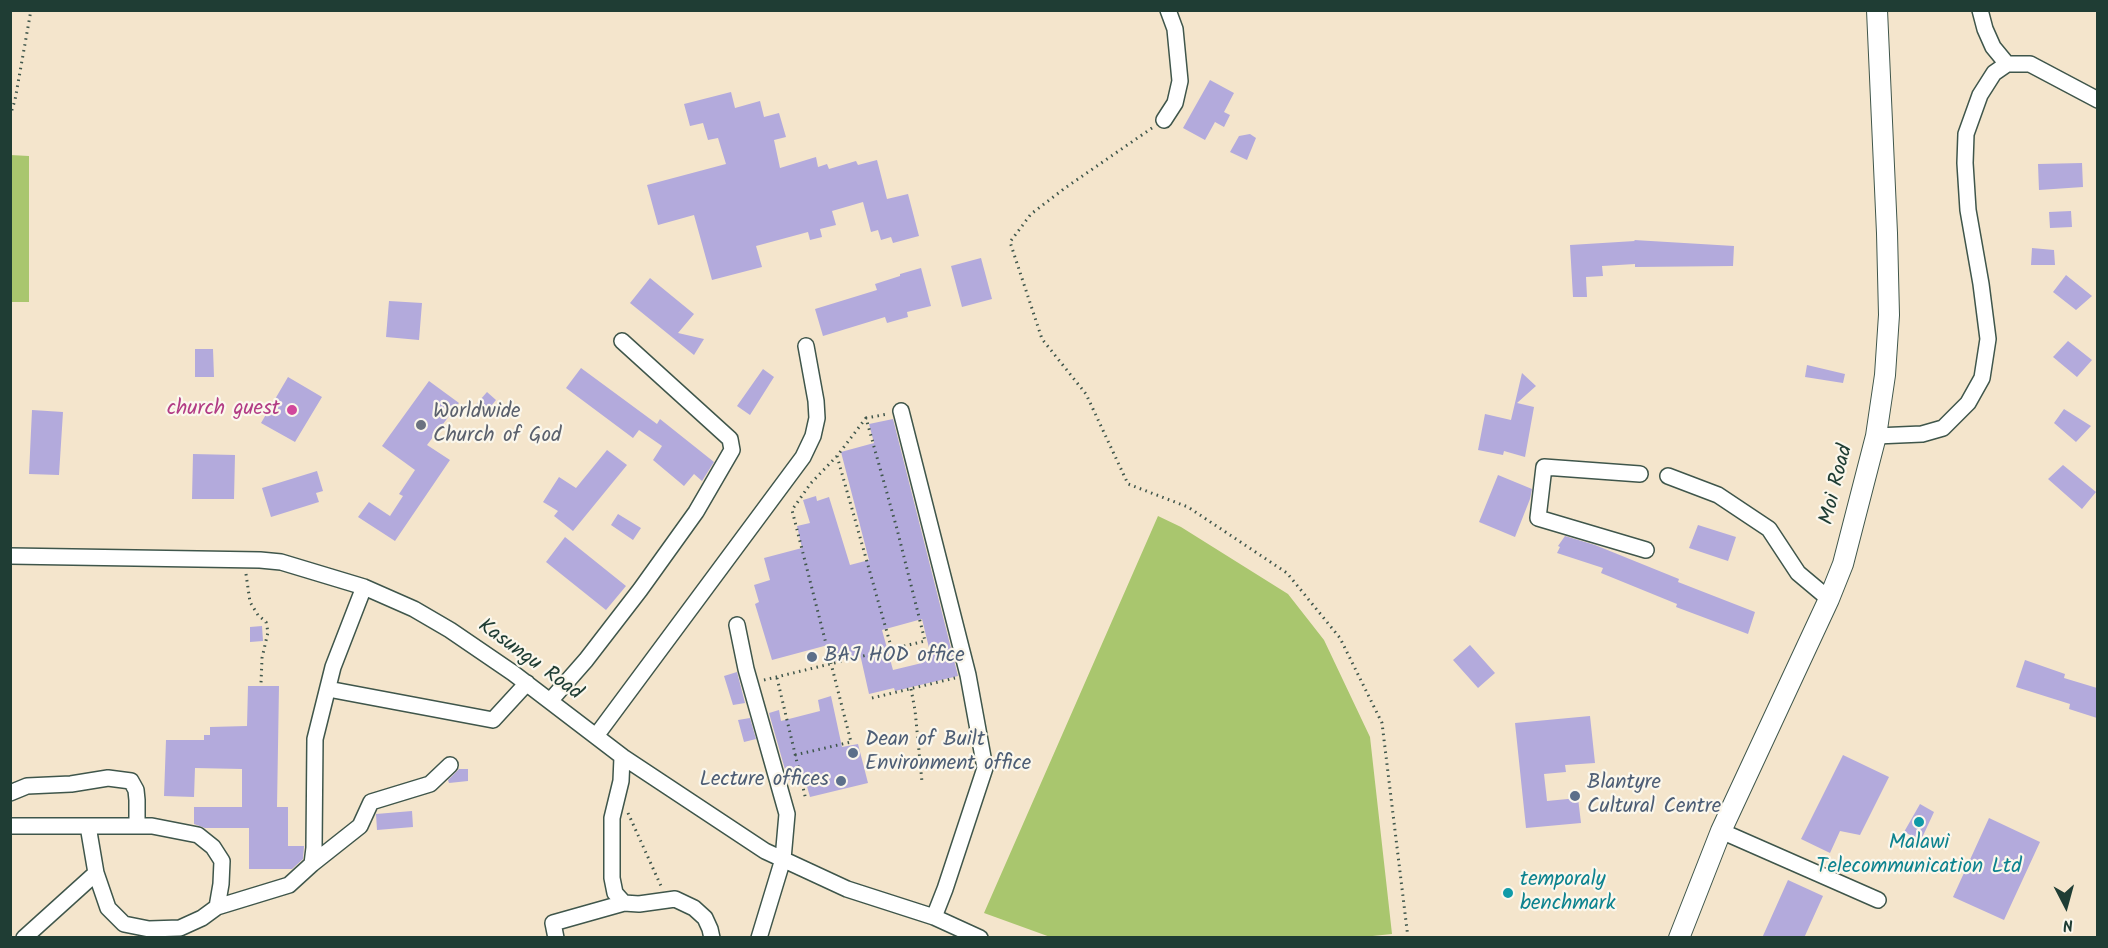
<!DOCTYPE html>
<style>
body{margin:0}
#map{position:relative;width:2108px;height:948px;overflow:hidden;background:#f4e5cc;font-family:Kalam,sans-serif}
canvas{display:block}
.frame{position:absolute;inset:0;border:12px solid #1f3d34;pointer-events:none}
.north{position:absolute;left:2036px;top:876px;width:60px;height:60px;-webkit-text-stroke:4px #fbf7ec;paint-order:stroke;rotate:174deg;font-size:16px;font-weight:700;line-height:24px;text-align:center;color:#1f3d34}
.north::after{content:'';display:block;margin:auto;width:21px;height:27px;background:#1f3d34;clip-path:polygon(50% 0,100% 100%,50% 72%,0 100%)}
</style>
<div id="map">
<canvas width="2108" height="948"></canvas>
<div class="frame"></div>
<div class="north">N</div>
</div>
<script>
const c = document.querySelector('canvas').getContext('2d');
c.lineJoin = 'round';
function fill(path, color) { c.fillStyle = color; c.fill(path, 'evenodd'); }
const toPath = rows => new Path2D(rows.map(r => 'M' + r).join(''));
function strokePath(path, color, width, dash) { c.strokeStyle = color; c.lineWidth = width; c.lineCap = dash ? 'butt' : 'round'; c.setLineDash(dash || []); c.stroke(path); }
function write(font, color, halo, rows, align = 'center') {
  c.font = font + ' Kalam,sans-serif'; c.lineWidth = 4.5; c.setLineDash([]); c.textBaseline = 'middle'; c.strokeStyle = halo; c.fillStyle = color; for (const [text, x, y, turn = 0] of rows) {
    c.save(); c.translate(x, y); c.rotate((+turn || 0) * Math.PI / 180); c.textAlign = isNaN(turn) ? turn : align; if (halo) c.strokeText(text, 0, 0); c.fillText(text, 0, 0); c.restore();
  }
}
fill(toPath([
 [10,155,29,156,29,302,11,302],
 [1158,516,1181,527,1288,594,1324,640,1370,737,1392,934,1353,938,1053,938,984,913]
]), '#a9c66e');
fill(toPath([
 [1210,80,1234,93,1224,112,1230,115,1224,127,1215,122,1205,140,1183,128],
 [731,92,735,108,760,101,764,117,779,113,786,137,774,140,780,168,816,157,818,167,827,164,829,169,856,161,858,165,877,160,887,199,908,194,919,236,893,243,891,237,881,240,878,230,871,232,863,202,832,211,836,225,820,229,822,237,810,240,808,232,756,246,762,267,712,280,694,215,658,225,647,185,726,164,718,138,708,140,703,123,690,126,684,104],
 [1250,134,1256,138,1247,160,1230,152,1239,136],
 [2082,163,2083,187,2039,190,2038,164],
 [2071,211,2072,227,2050,228,2049,212],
 [1634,240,1734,246,1733,266,1635,267,1635,264,1602,266,1603,276,1586,277,1587,297,1573,297,1570,245,1635,241],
 [2032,248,2054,250,2055,265,2031,265],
 [981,258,992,299,962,307,951,266],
 [921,268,931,306,907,312,908,317,887,323,885,317,823,336,815,309,877,290,875,284,900,276,900,274],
 [2066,275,2092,296,2076,310,2053,292],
 [650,278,694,314,678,333,704,339,694,355,630,303],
 [389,301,422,303,419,340,386,337],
 [2068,341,2092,360,2077,377,2053,357],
 [195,349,213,349,214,377,195,377],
 [1807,365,1845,374,1843,383,1805,377],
 [581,368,657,424,660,419,714,462,702,481,694,474,684,486,653,460,662,446,639,430,633,438,566,388],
 [763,369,774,377,750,415,737,406],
 [1522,373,1536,386,1517,403,1534,407,1525,457,1504,451,1503,455,1478,450,1485,414,1511,420],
 [288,377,322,397,295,442,261,423],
 [429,381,459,403,427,445,450,460,395,541,358,517,369,502,390,516,403,496,399,494,415,470,382,446],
 [487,392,496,400,483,416,473,408],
 [2064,409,2091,426,2076,442,2054,423],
 [32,410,63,412,59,475,29,474],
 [893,419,958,676,895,691,894,688,869,694,860,654,833,662,828,645,772,660,755,604,759,602,754,585,770,580,764,558,802,548,797,526,810,523,803,500,816,496,817,501,829,497,850,565,869,560,841,452,874,443,869,424],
 [922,619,930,652,920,654,922,663,893,670,882,630],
 [607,450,627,465,573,531,554,516,558,511,543,502,559,477,576,488],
 [193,454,235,455,234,499,192,499],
 [2063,465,2096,492,2082,509,2048,479],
 [317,471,323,491,316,493,319,502,271,517,262,488],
 [1498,475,1532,489,1530,499,1515,537,1479,522],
 [618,514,641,528,633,540,611,525],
 [1698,525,1736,537,1728,561,1689,548],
 [1565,536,1595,545,1679,579,1678,582,1755,612,1748,634,1676,607,1677,604,1601,573,1603,568,1557,553,1560,547,1558,546],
 [565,537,626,586,606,610,546,562],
 [262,626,263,641,250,642,250,627],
 [1470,645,1495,673,1478,688,1453,660],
 [2025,660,2065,674,2064,678,2097,688,2097,718,2069,709,2070,704,2016,687],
 [737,672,745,703,733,705,724,676],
 [248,686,279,686,277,807,288,807,288,846,304,846,303,859,292,869,249,869,249,828,205,828,194,824,194,807,242,807,242,769,195,768,194,797,164,796,166,740,204,740,204,735,210,735,210,727,247,726],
 [831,696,842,747,858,744,868,783,810,797,804,776,788,780,769,713,779,710,781,721,820,711,818,700],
 [1590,716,1595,763,1565,765,1566,772,1544,774,1547,801,1578,798,1581,823,1526,828,1515,723],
 [750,718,756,739,744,742,738,720],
 [1843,755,1889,777,1860,835,1840,831,1830,853,1801,839],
 [459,769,468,769,468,781,449,783,448,780],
 [1920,804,1934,812,1921,840,1904,832],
 [412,811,413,827,377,830,376,814],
 [1989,818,2040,842,2004,920,1953,897],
 [1788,880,1823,896,1804,938,1762,938]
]), '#b3aadc');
const minor = toPath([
 [1980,10,1985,29,1993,47,2007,64],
 [1164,120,1175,103,1180,81,1175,29,1168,10],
 [901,411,968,675,985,768,945,889,934,917],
 [1876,436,1922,434,1943,428,1968,403,1982,378,1988,339,1981,284,1968,210,1965,163,1966,134,1980,95,1994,73,2007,64,2030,64,2098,100],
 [1640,474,1544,467,1538,518,1646,550],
 [1668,476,1718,495,1769,529,1798,573,1829,599],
 [10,556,260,560,281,562,364,587,414,609,450,630,513,673,623,757,765,851,847,889,934,917,980,938],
 [737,625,746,669,787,814,783,859,759,938],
 [328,689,493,720,527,683],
 [550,701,586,660,640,590,696,512,732,450,730,439,622,341],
 [596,736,803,457,813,436,817,418,816,401,806,346],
 [622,757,621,781,612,818,612,878,615,893,624,903,639,904,675,899,694,908,705,918,710,929,712,938],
 [10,793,27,786,71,784,108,778,131,781,136,790,137,800,137,826],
 [10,826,88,826],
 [88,826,152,826,198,835,213,847,222,861,221,884,217,907,202,918,180,928,149,929,124,924,108,908,96,873,88,826],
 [1721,831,1878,900],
 [312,864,360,826,371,802,430,784,450,765],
 [217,907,289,885,312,864,314,848,315,739,333,667,364,587],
 [24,938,96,873],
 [556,938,553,923,624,903]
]);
const major = toPath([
 [1679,938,1721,831,1829,599,1843,564,1876,436,1885,375,1889,315,1887,233,1877,10]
]);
strokePath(minor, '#3f564b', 18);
strokePath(major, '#3f564b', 22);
strokePath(toPath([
 [10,116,15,100,31,10],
 [1152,128,1065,188,1031,214,1010,242,1042,339,1086,394,1128,484,1188,507,1287,573,1340,638,1382,723,1408,938],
 [837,456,892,650],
 [246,574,250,602,258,615,266,622,268,632,262,658,261,683],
 [777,678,806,800],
 [764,680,925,641,897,529,866,418,888,414],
 [911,689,915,710,922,782],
 [872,698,955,678],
 [795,755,851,742,792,510,811,483,837,456,866,418],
 [628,813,661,886]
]), '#3f564b', 3, [1.5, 4.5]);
strokePath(minor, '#fff', 15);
strokePath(major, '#fff', 20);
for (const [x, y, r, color] of [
 [292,410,6,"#d1479c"],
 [421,425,6,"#6b7280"],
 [812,657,6,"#5c6f8a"],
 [853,753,6,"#5c6f8a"],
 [841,781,6,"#5c6f8a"],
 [1575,796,6,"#5c6f8a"],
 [1919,822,6,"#0f9aa8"],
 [1508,893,6,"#0f9aa8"]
]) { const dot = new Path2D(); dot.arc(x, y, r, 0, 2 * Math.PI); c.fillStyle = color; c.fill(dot); strokePath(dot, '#fbf7ec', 2); }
write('21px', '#b23c85', '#fbf7ec', [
 ["church guest",280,410]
], 'right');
write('21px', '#5b616d', '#fbf7ec', [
 ["Worldwide",433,413],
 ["Church of God",433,437]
], 'left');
write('21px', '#1f3d34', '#fbf7ec', [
 ["Moi Road",1838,485,-76],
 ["Kasungu Road",529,661,36]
]);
write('21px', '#4e5e75', '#fbf7ec', [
 ["BAJ HOD office",824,657],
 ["Dean of Built",865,741],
 ["Environment office",865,765],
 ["Lecture offices",829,781,"right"],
 ["Blantyre",1587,784],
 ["Cultural Centre",1587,808]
], 'left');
write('21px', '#0d838f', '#fbf7ec', [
 ["Malawi",1919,844],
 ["Telecommunication Ltd",1919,868],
 ["temporaly",1520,881,"left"],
 ["benchmark",1520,905,"left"]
]);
</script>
